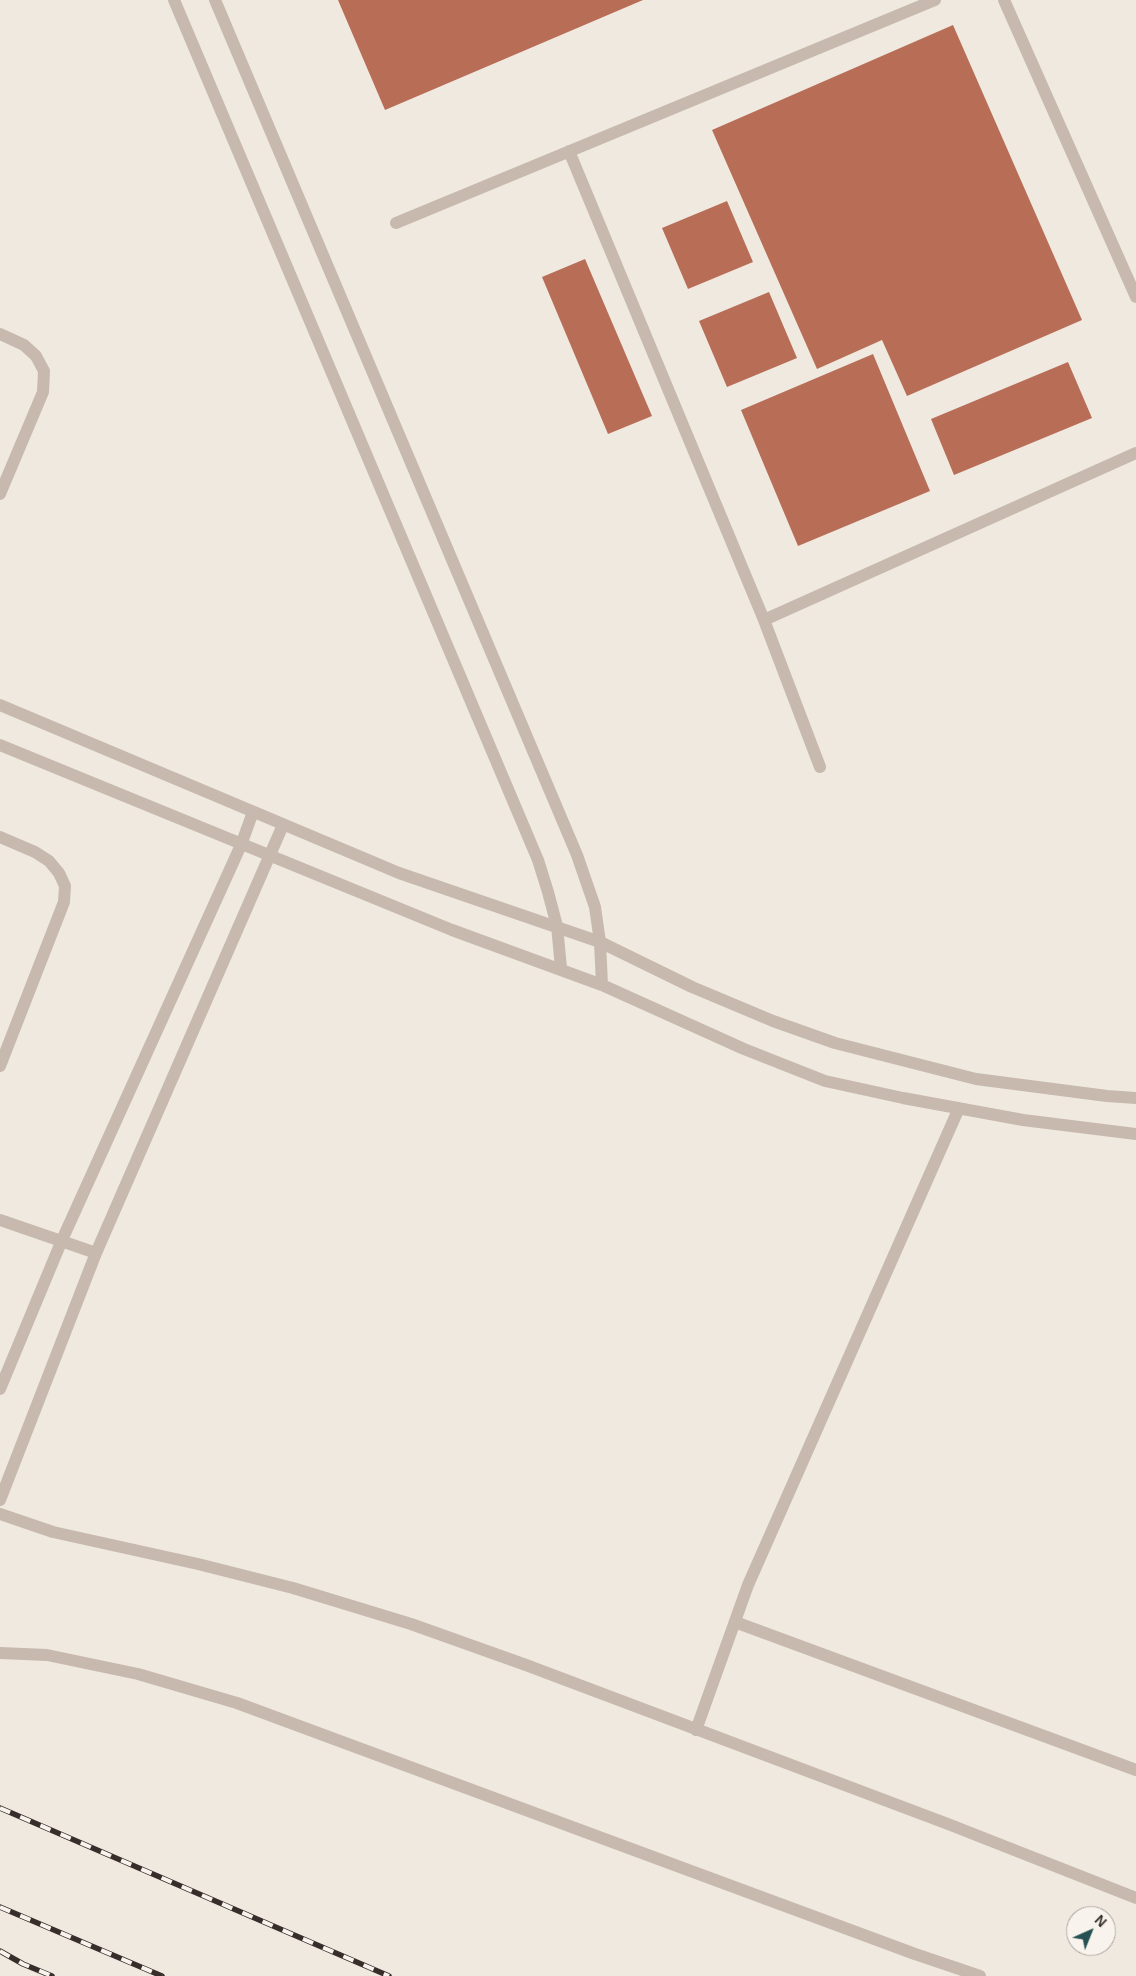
<!DOCTYPE html>
<style>
body{margin:0}
#map{position:relative;width:1136px;height:1976px;overflow:hidden;background:#f0e9e0;font-family:Helvetica,sans-serif}
canvas{display:block}
.north{position:absolute;left:1066px;top:1906px;width:50px;height:50px;box-sizing:border-box;background:#f8f3ec;border:1px solid #aba49f;border-radius:50%;rotate:44deg;font-size:14px;font-weight:700;line-height:20px;text-align:center;color:#372e2b}
.north::after{content:'';display:block;margin:auto;width:18px;height:22px;background:#255153;clip-path:polygon(50% 0,100% 100%,50% 72%,0 100%)}
</style>
<div id="map">
<canvas width="1136" height="1976"></canvas>
<div class="north">N</div>
</div>
<script>
const c = document.querySelector('canvas').getContext('2d');
c.lineJoin = 'round';
function fill(path, color) { c.fillStyle = color; c.fill(path, 'evenodd'); }
const toPath = rows => new Path2D(rows.map(r => 'M' + r).join(''));
function strokePath(path, color, width, dash) { c.strokeStyle = color; c.lineWidth = width; c.lineCap = dash ? 'butt' : 'round'; c.setLineDash(dash || []); c.stroke(path); }
fill(toPath([
 [338,0,643,0,385,110],
 [953,25,1082,320,907,396,882,340,817,369,712,130],
 [727,201,753,262,688,289,662,228],
 [585,259,652,416,608,434,542,277],
 [769,292,797,358,727,387,699,321],
 [873,354,930,491,798,546,741,410],
 [1068,362,1092,418,954,475,931,419]
]), '#b86d57');
strokePath(toPath([
 [174,0,538,860,548,892,557,926,561,968],
 [215,0,577,855,595,907,600,942,602,985],
 [1004,0,1136,297],
 [569,151,764,620,820,767],
 [396,223,935,0],
 [0,334,24,345,36,356,44,371,43,392,0,494],
 [764,620,1136,453],
 [0,705,399,873,600,942,692,987,773,1021,835,1043,976,1079,1107,1096,1136,1098],
 [0,745,452,930,602,985,744,1049,825,1081,903,1098,1023,1120,1136,1134],
 [0,837,35,852,49,861,59,873,65,886,64,902,0,1066],
 [0,1220,96,1253],
 [0,1389,62,1240,241,845,253,812],
 [0,1500,96,1253,283,825],
 [0,1514,53,1532,198,1564,293,1588,411,1624,526,1665,948,1824,1136,1898],
 [735,1622,1136,1770],
 [696,1730,748,1585,959,1108]
]), '#c7b9ad', 12);
strokePath(toPath([
 [0,1653,47,1655,138,1674,237,1703,915,1954,980,1976]
]), '#c7b9ad', 12);
const rail = toPath([
 [0,1808,389,1976],
 [0,1907,162,1976],
 [0,1951,23,1964,52,1976]
]);
strokePath(rail, '#372e2b', 5.5);
strokePath(rail, '#f8f3ec', 4, [11]);
</script>
